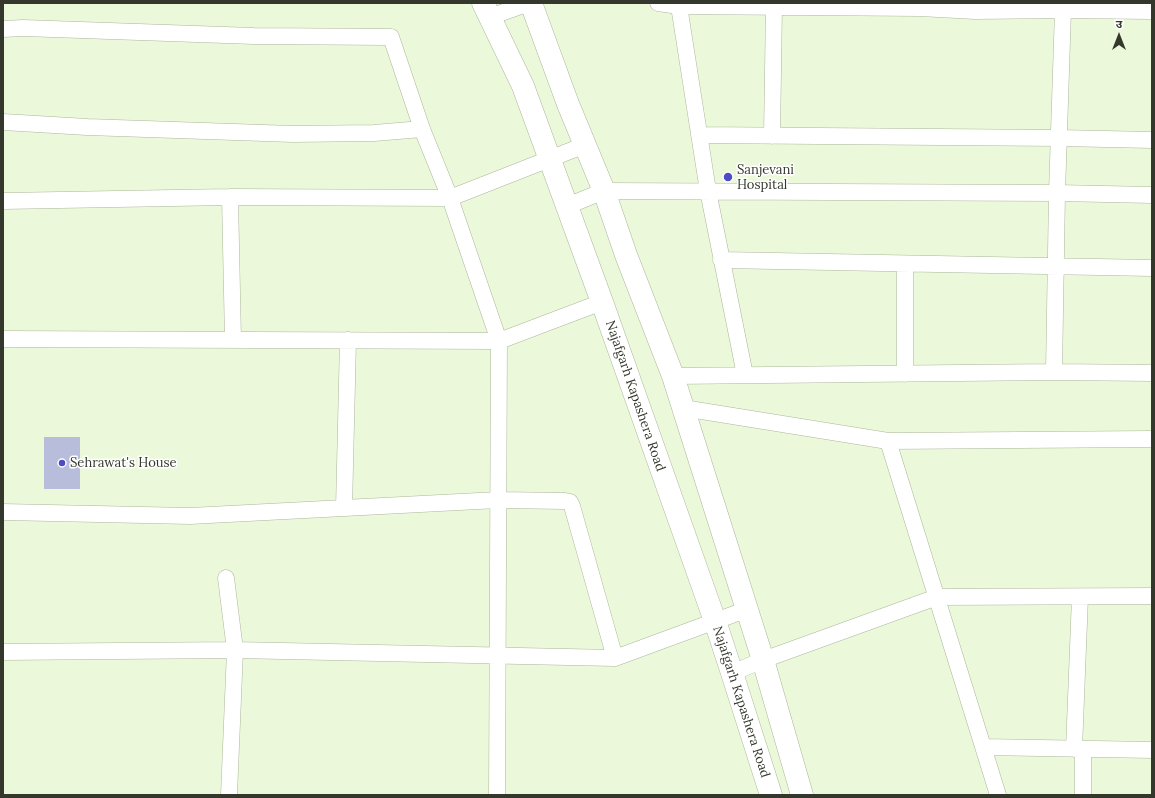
<!DOCTYPE html>
<meta charset="utf-8">
<style>
body{margin:0}
#map{position:relative;width:1155px;height:798px;overflow:hidden;background:#ecf8da;font-family:Lora,"Noto Sans Devanagari",serif}
canvas{display:block}
.frame{position:absolute;inset:0;border:4px solid #33372c;pointer-events:none}
.north{position:absolute;left:1099px;top:16px;width:40px;height:40px;-webkit-text-stroke:3px #fff;paint-order:stroke;rotate:0deg;font-size:11px;font-weight:700;line-height:16px;text-align:center;color:#33372c}
.north::after{content:'';display:block;margin:auto;width:14px;height:18px;background:#33372c;clip-path:polygon(50% 0,100% 100%,50% 72%,0 100%)}
</style>
<div id="map">
<canvas width="1155" height="798"></canvas>
<div class="frame"></div>
<div class="north">उ</div>
</div>
<script>
const c = document.querySelector('canvas').getContext('2d');
c.lineJoin = 'round';
function fill(path, color) { c.fillStyle = color; c.fill(path, 'evenodd'); }
const toPath = rows => new Path2D(rows.map(r => 'M' + r).join(''));
function strokePath(path, color, width, dash) { c.strokeStyle = color; c.lineWidth = width; c.lineCap = dash ? 'butt' : 'round'; c.setLineDash(dash || []); c.stroke(path); }
function write(font, color, halo, rows, align = 'center') {
  c.font = font + ' Lora,serif'; c.lineWidth = 3; c.setLineDash([]); c.textBaseline = 'middle'; c.strokeStyle = halo; c.fillStyle = color; for (const [text, x, y, turn = 0] of rows) {
    c.save(); c.translate(x, y); c.rotate((+turn || 0) * Math.PI / 180); c.textAlign = isNaN(turn) ? turn : align; if (halo) c.strokeText(text, 0, 0); c.fillText(text, 0, 0); c.restore();
  }
}
fill(toPath([
 [44,437,80,437,80,489,44,489]
]), '#b7bdda');
const minor = toPath([
 [658,3,679,6,920,8,975,11,1063,10,1152,11],
 [679,6,708,191,745,375],
 [490,17,529,3],
 [3,29,23,28,254,36,391,37,422,129,450,198,499,341,3,339],
 [3,122,87,127,293,134,374,133,422,129],
 [699,135,1059,138,1152,140],
 [772,136,774,7],
 [230,197,233,340],
 [3,201,230,197,450,198,585,145],
 [567,206,604,191,1057,193,1152,195],
 [721,260,1152,268],
 [905,264,905,374],
 [1054,372,1057,193,1063,10],
 [673,376,1054,372,1152,373],
 [683,408,888,441,1152,439],
 [888,441,998,795],
 [344,508,348,340],
 [3,512,190,516,498,500,565,501,570,502,572,506,615,658],
 [226,578,235,650,229,795],
 [3,652,235,650,615,658,748,609],
 [732,673,763,660,937,597,1152,596],
 [983,747,1152,750],
 [1074,749,1080,597],
 [1083,749,1083,795],
 [497,795,499,341,602,302]
]);
const secondary = toPath([
 [483,3,523,86,602,302,715,621,732,673,771,795],
 [531,3,568,104,604,191,626,255,673,376,763,660,802,795]
]);
strokePath(minor, '#acb79b', 17);
strokePath(secondary, '#acb79b', 23);
strokePath(minor, '#fff', 16);
strokePath(secondary, '#fff', 22);
for (const [x, y, r, color] of [
 [728,177,5,"#4a4dc3"],
 [62,463,4,"#4a4dc3"]
]) { const dot = new Path2D(); dot.arc(x, y, r, 0, 2 * Math.PI); c.fillStyle = color; c.fill(dot); strokePath(dot, '#fff', 1.5); }
write('13px', '#33372c', '#fff', [
 ["Sanjevani",737,170],
 ["Hospital",737,185],
 ["Sehrawat's House",70,463]
], 'left');
write('13px', '#33372c', '#fff', [
 ["Najafgarh Kapashera Road",635,396,71],
 ["Najafgarh Kapashera Road",741,702,72]
]);
</script>
